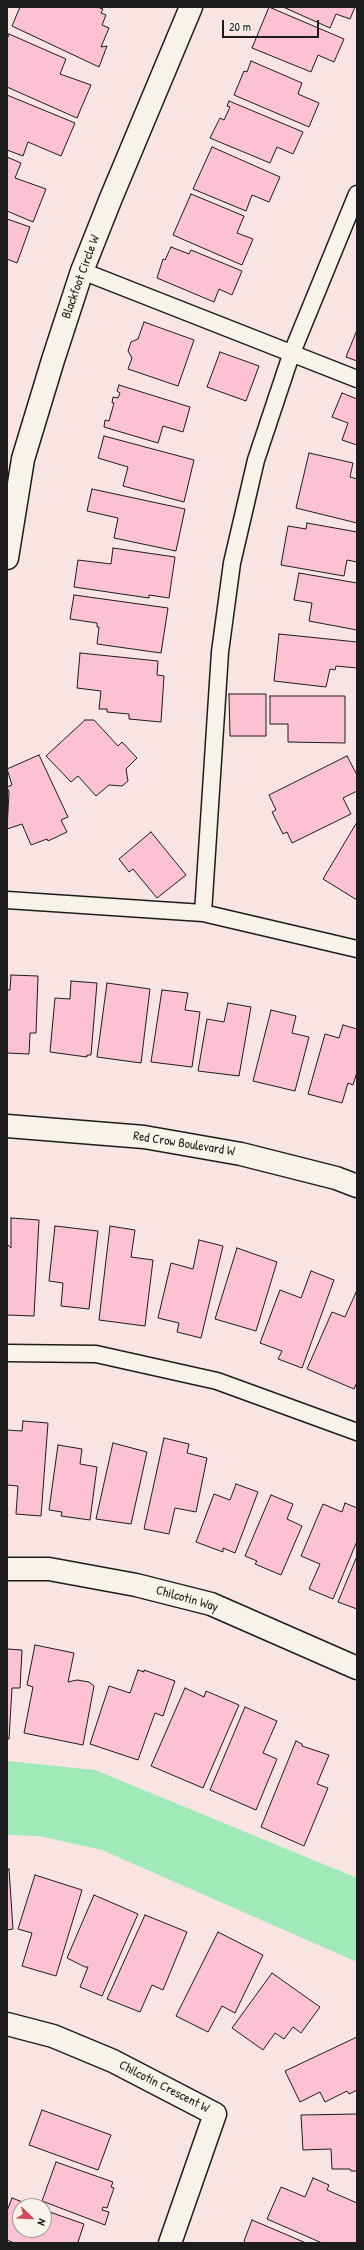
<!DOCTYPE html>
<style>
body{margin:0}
#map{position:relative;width:364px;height:2250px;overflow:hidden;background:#f8e4e2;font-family:"Patrick Hand",sans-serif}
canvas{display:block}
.frame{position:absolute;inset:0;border:8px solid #1c1c1c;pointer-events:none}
.north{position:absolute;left:12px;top:2198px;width:40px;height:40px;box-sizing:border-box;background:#f7f3e8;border:1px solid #9f9d96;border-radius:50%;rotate:113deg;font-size:11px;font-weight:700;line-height:16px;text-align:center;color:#1c1c1c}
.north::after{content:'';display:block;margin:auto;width:14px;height:18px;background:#d1495b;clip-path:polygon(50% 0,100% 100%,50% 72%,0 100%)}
.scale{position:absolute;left:222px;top:20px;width:97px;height:18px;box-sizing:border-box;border:2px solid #1c1c1c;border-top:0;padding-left:5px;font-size:12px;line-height:14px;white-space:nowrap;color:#1c1c1c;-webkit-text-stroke:3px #f7f3e8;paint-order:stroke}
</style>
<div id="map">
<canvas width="364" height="2250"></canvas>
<div class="frame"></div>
<div class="north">N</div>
<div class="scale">20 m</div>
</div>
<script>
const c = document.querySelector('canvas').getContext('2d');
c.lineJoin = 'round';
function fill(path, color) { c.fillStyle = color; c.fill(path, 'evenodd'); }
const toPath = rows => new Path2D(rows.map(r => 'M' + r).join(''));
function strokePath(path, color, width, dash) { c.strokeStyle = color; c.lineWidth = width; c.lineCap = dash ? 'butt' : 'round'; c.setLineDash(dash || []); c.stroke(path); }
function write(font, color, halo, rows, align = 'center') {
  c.font = font + ' "Patrick Hand",sans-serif'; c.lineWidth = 3; c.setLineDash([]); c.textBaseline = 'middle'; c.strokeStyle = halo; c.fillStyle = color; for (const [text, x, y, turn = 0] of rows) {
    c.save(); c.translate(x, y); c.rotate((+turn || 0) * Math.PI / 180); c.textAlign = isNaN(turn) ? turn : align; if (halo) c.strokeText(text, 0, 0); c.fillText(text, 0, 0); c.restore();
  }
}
fill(toPath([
 [7,1761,95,1770,357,1878,357,1962,102,1850,39,1836,7,1835]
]), '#a0e9b8');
const building = toPath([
 [20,7,97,7,103,9,101,13,106,15,102,25,109,28,101,47,107,46,99,67,12,26,20,7],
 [269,7,344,39,334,62,318,55,311,72,252,48,269,7],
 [283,7,355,7,350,19,336,14,330,28,283,7],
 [9,34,66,59,60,74,91,85,77,118,7,87,7,39,9,34],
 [251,61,302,83,298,94,319,103,309,127,234,95,244,71,247,72,251,61],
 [7,95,75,123,61,156,28,142,23,156,7,150,7,95],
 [229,101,303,132,293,154,277,147,270,163,210,138,220,118,224,120,230,107,227,106,229,101],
 [212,147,280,177,269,202,252,195,246,211,193,189,212,147],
 [7,157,21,163,15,178,46,189,33,222,7,211,7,157],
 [191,194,244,216,237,233,253,239,242,265,173,235,191,194],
 [7,219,30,227,17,263,7,259,7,219],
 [171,247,189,254,191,250,242,271,232,295,219,289,214,302,157,278,163,259,165,260,171,247],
 [144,322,194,340,178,386,128,369,132,358,128,351,131,342,138,339,144,322],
 [357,330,357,361,346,357,357,330],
 [220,352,259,366,246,401,207,387,220,352],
 [119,385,190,407,183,432,163,426,158,443,104,427,105,420,109,421,114,403,112,403,113,397,118,398,120,393,117,391,119,385],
 [342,393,357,399,357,445,342,440,348,423,332,417,342,393],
 [104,436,194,460,184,502,123,486,128,467,98,458,104,436],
 [309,453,353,463,350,477,357,479,357,523,296,508,309,453],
 [92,489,185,509,176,551,114,538,118,518,87,511,92,489],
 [307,523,357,532,357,562,347,560,344,576,281,565,288,526,306,529,307,523],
 [113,548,175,557,169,598,149,595,149,598,74,587,78,560,111,564,113,548],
 [299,573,357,583,357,630,309,621,312,603,294,600,299,573],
 [74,595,168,608,161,653,97,644,99,627,97,627,97,623,70,619,74,595],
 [279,634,357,642,357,668,336,666,335,670,330,669,326,687,274,681,279,634],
 [80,653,158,661,157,675,164,676,161,722,129,719,129,714,107,712,107,709,99,709,101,691,77,688,80,653],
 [229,694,266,694,266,736,230,736,229,694],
 [270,696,345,696,345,743,288,742,288,724,270,724,270,696],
 [85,720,94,720,118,746,122,742,137,758,126,769,128,781,122,786,109,785,96,796,78,776,71,782,46,756,85,720],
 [39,755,68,817,61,820,67,832,48,841,47,839,31,845,22,824,7,829,9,792,7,787,12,785,7,769,39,755],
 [347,756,357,775,357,791,343,798,351,814,292,843,287,832,283,834,272,812,276,810,269,795,347,756],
 [357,822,357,900,323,879,357,822],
 [151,832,186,875,157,898,133,869,129,872,119,859,151,832],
 [11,975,38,976,36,1033,30,1033,29,1054,7,1053,7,990,10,990,11,975],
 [71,981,97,983,91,1055,87,1055,87,1057,50,1052,55,998,70,999,71,981],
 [107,983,150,989,141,1063,97,1057,107,983],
 [162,990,188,993,185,1010,200,1012,192,1067,151,1062,162,990],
 [228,1003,251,1007,239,1076,198,1071,207,1019,224,1022,228,1003],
 [271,1010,296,1016,292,1033,309,1037,295,1091,253,1081,271,1010],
 [343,1025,357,1029,357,1072,353,1085,348,1083,342,1103,308,1094,325,1034,339,1038,343,1025],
 [11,1218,39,1220,34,1316,7,1315,7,1244,11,1248,11,1218],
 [55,1226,98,1231,89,1309,61,1306,63,1283,49,1281,55,1226],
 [110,1226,135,1230,131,1257,153,1260,145,1326,99,1320,110,1226],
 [199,1240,223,1246,201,1338,177,1332,179,1323,158,1318,171,1263,193,1269,199,1240],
 [237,1248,277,1262,256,1331,215,1319,237,1248],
 [311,1271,334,1280,302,1368,278,1359,282,1351,260,1343,280,1290,301,1298,311,1271],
 [357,1290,357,1382,354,1389,307,1369,332,1312,345,1317,357,1290],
 [23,1421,48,1423,41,1516,16,1514,18,1486,7,1485,7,1430,22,1431,23,1421],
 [164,1438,189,1444,187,1453,207,1458,196,1512,175,1508,169,1534,144,1529,164,1438],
 [113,1443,147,1452,131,1524,96,1519,113,1443],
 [58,1445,82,1449,80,1464,97,1467,90,1520,61,1516,62,1512,49,1510,58,1445],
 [236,1484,258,1492,235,1553,223,1548,223,1552,196,1542,214,1494,230,1500,236,1484],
 [271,1495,293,1504,287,1519,302,1526,281,1575,255,1564,257,1561,245,1556,271,1495],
 [345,1503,357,1508,357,1541,333,1599,309,1589,320,1564,301,1556,323,1504,342,1512,345,1503],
 [357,1556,357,1609,338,1602,357,1556],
 [35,1645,74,1653,68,1682,77,1680,89,1682,94,1686,83,1745,24,1733,33,1687,27,1685,35,1645],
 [7,1649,22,1650,20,1688,12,1688,9,1739,7,1739,7,1649],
 [138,1670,144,1672,144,1670,175,1681,163,1716,155,1713,138,1760,90,1744,109,1686,130,1693,138,1670],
 [185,1688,204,1697,206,1691,239,1705,203,1788,151,1766,185,1688],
 [245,1707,277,1721,263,1753,277,1759,256,1810,210,1790,245,1707],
 [296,1741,302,1744,302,1746,329,1755,317,1784,328,1788,304,1846,261,1827,296,1741],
 [9,1869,13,1929,7,1930,7,1870,9,1869],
 [35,1875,82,1890,56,1976,22,1966,32,1933,18,1929,35,1875],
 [94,1895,138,1914,102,1996,80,1987,88,1967,85,1967,67,1958,94,1895],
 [145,1915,187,1932,163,1990,152,1985,140,2012,107,1999,145,1915],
 [218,1932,263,1955,235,2013,222,2006,208,2032,176,2016,218,1932],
 [272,1973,320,2007,301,2033,293,2027,284,2039,275,2033,263,2050,232,2028,272,1973],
 [357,2037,357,2090,349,2094,347,2091,325,2102,320,2092,300,2102,285,2071,357,2037],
 [42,2110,111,2135,98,2170,29,2145,42,2110],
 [357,2114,357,2171,351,2171,350,2169,332,2169,331,2149,303,2150,301,2115,357,2114],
 [56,2162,113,2182,111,2187,114,2188,107,2208,103,2207,102,2210,109,2212,105,2225,42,2201,56,2162],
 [313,2178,329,2185,327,2190,357,2203,357,2243,322,2243,267,2219,281,2187,305,2197,313,2178],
 [12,2198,33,2206,20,2206,20,2230,44,2230,44,2210,84,2224,78,2242,80,2243,14,2243,7,2240,7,2211,12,2198],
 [252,2220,306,2243,246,2243,244,2241,252,2220]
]);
fill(building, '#fcc2d3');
strokePath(building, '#1c1c1c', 1);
const service = toPath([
 [82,271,357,379],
 [7,900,203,913,357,949],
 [203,913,220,652,232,563,256,460,291,355,357,194],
 [7,1353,96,1354,217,1381,357,1432]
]);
const minor = toPath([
 [7,558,23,459,53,360,82,271,111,198,191,7],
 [7,1569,49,1569,136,1585,211,1604,357,1668],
 [7,2024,53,2036,113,2061,215,2114,170,2243]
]);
const tertiary = toPath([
 [7,1126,144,1137,241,1154,336,1178,357,1186]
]);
strokePath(service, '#1c1c1c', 19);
strokePath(minor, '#1c1c1c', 25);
strokePath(tertiary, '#1c1c1c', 25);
strokePath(service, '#f7f3e8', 16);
strokePath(minor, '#f7f3e8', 22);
strokePath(tertiary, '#f7f3e8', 22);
write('13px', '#1c1c1c', '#f7f3e8', [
 ["Blackfoot Circle W",81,277,-70],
 ["Red Crow Boulevard W",184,1144,9],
 ["Chilcotin Way",187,1599,16],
 ["Chilcotin Crescent W",164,2087,27]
]);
</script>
